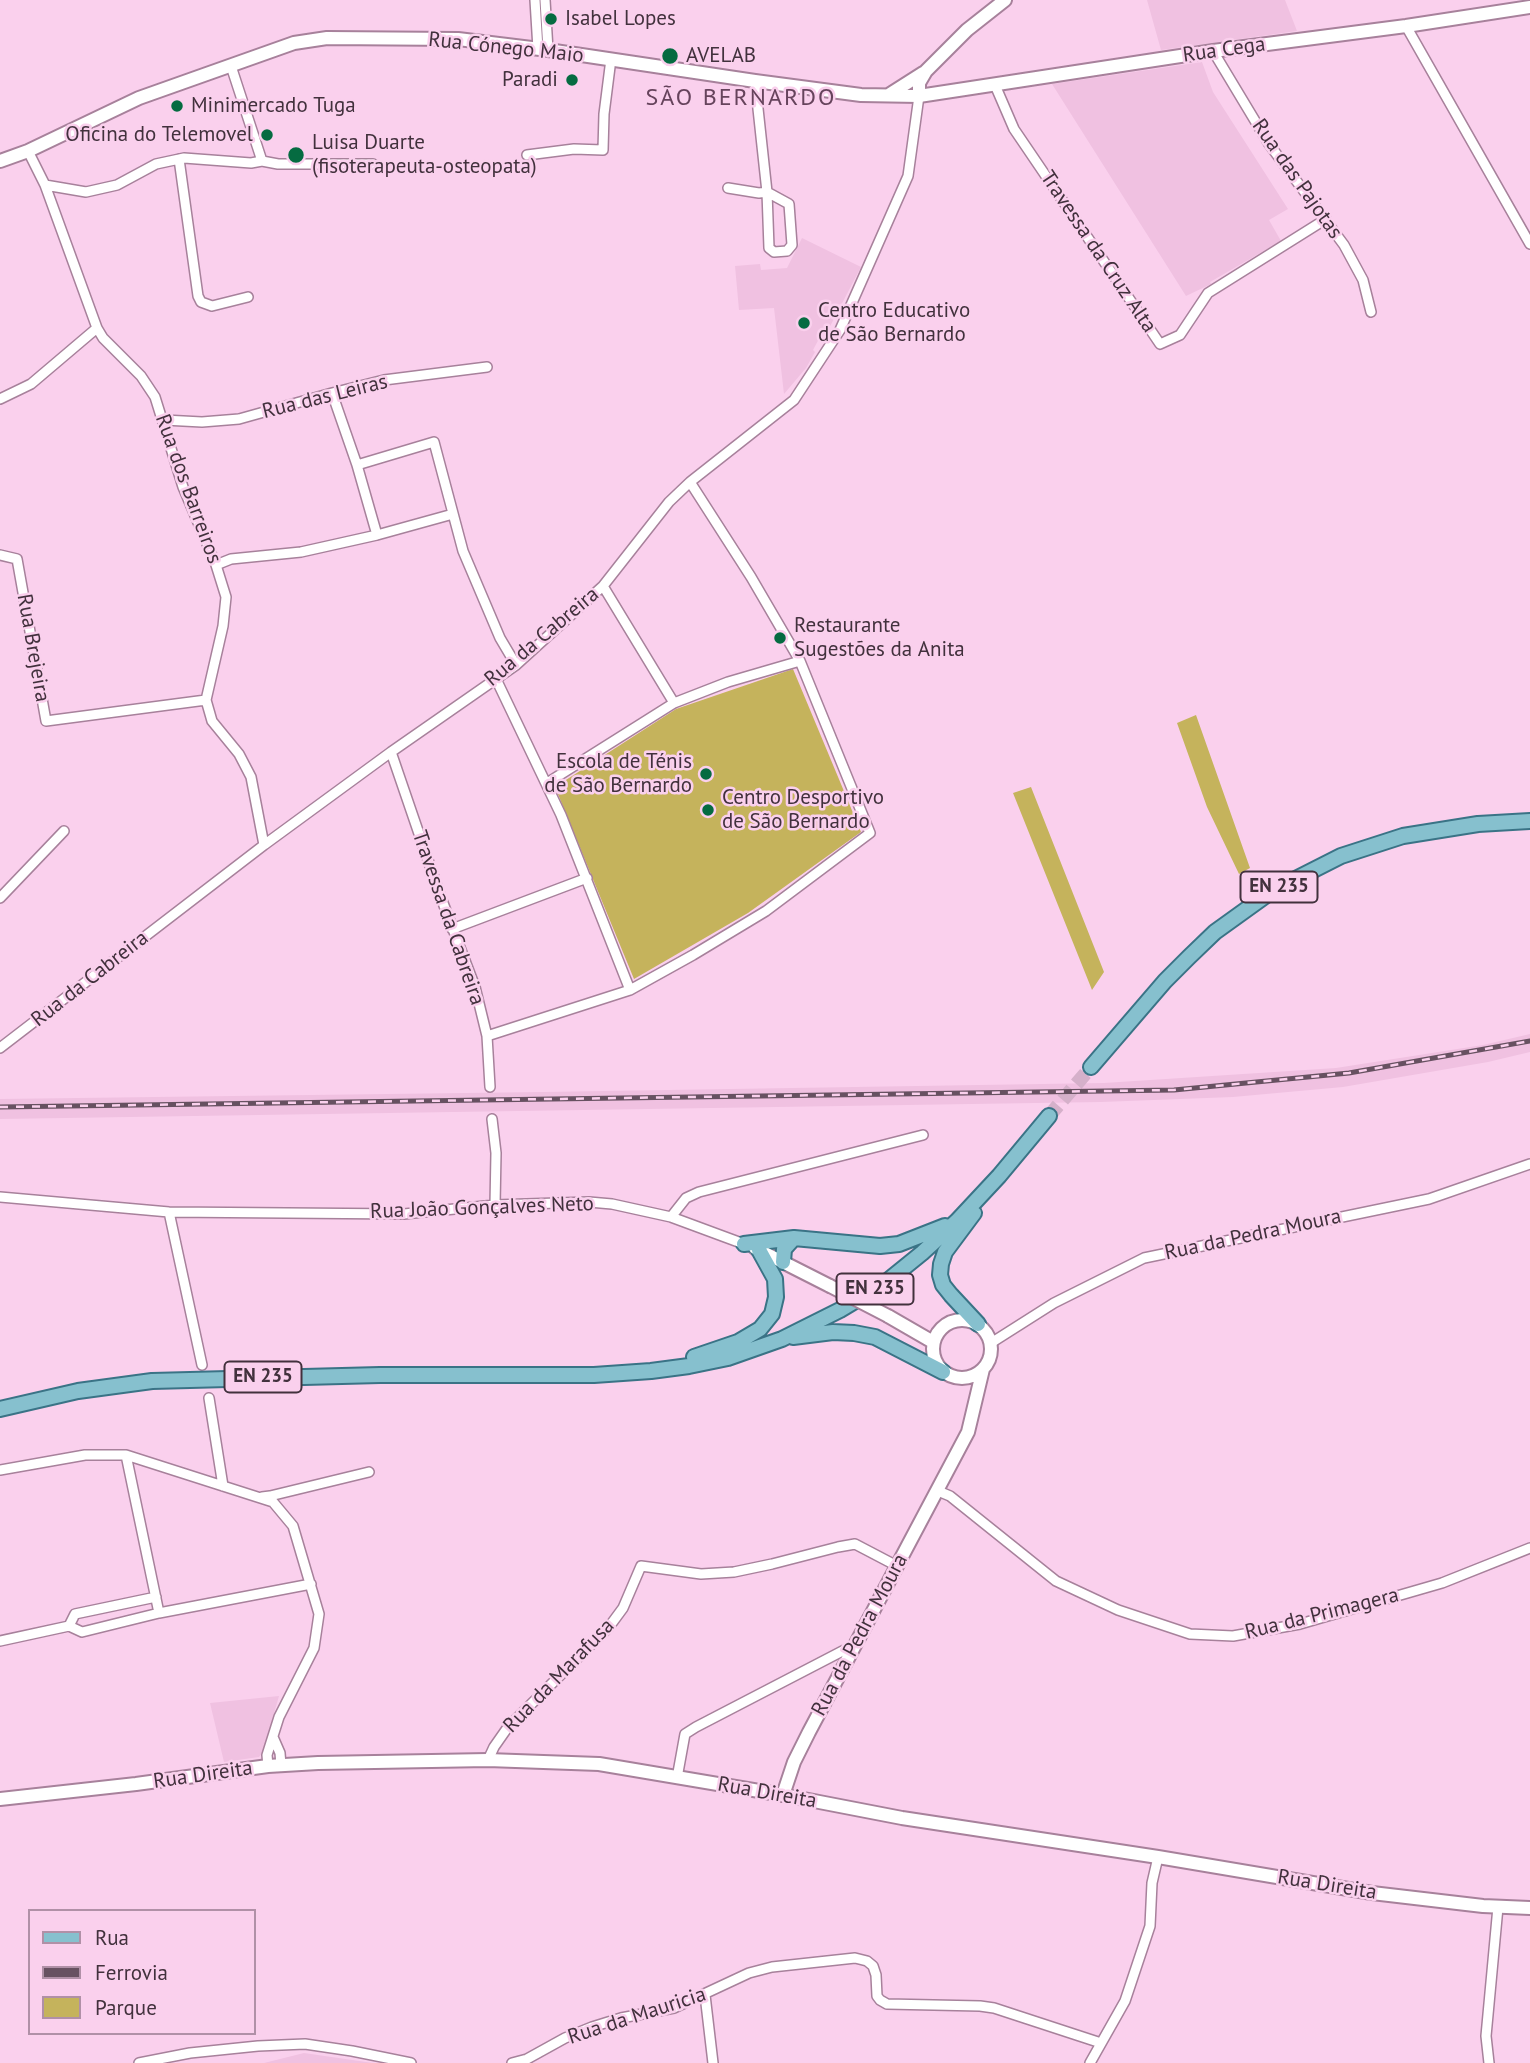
<!DOCTYPE html>
<meta charset="utf-8">
<style>
body{margin:0}
#map{position:relative;width:1530px;height:2063px;overflow:hidden;background:#fad0ed;font-family:"PT Sans",sans-serif}
canvas{display:block}
.legend{position:absolute;left:28px;top:1909px;width:228px;height:126px;box-sizing:border-box;background:#fad0ed;border:2px solid #b090a7;margin:0;padding:9px 12px;list-style:none;font-size:21px;color:#42313d}
.legend li{display:flex;align-items:center;gap:14px;height:35px}
.legend b{width:35px;border:2px solid #b090a7}
</style>
<div id="map">
<canvas width="1530" height="2063"></canvas>
<ul class="legend">
<li><b style="height:9px;background:#86c0ce"></b>Rua</li>
<li><b style="height:9px;background:#675161"></b>Ferrovia</li>
<li><b style="height:19px;background:#c5b35c"></b>Parque</li>
</ul>
</div>
<script>
const c = document.querySelector('canvas').getContext('2d');
c.lineJoin = 'round';
function fill(path, color) { c.fillStyle = color; c.fill(path, 'evenodd'); }
const toPath = rows => new Path2D(rows.map(r => 'M' + r).join(''));
function strokePath(path, color, width, dash) { c.strokeStyle = color; c.lineWidth = width; c.lineCap = dash ? 'butt' : 'round'; c.setLineDash(dash || []); c.stroke(path); }
function write(font, color, halo, rows, align = 'center') {
  c.font = font + ' "PT Sans",sans-serif'; c.lineWidth = 5; c.setLineDash([]); c.textBaseline = 'middle'; c.strokeStyle = halo; c.fillStyle = color; for (const [text, x, y, turn = 0] of rows) {
    c.save(); c.translate(x, y); c.rotate((+turn || 0) * Math.PI / 180); c.textAlign = isNaN(turn) ? turn : align; if (halo) c.strokeText(text, 0, 0); c.fillText(text, 0, 0); c.restore();
  }
}
fill(toPath([
 [1147,0,1285,0,1297,31,1161,50],
 [1202,62,1213,92,1288,209,1269,220,1281,241,1210,282,1211,284,1186,296,1052,84],
 [802,238,861,267,824,338,820,337,813,350,815,352,806,368,784,394,774,308,739,310,735,266,760,264,761,270,787,268],
 [1530,1034,1530,1052,1488,1062,1343,1087,1233,1097,1101,1102,0,1119,0,1099,543,1092,1104,1083,1336,1068,1483,1045],
 [279,1696,263,1752,259,1757,224,1762,210,1703],
 [304,2053,373,2063,264,2063]
]), '#f0c1e1');
fill(toPath([
 [793,669,861,832,748,913,634,979,555,787,676,709],
 [1196,715,1250,868,1239,874,1207,807,1177,723],
 [1031,787,1104,972,1092,990,1013,793]
]), '#c5b35c');
strokePath(toPath([
 [1049,1116,1091,1067]
]), '#d5b0ca', 14, [14, 7]);
const street = toPath([
 [535,0,538,49],
 [545,0,548,50],
 [1406,26,1530,244],
 [1213,51,1269,144,1344,245,1363,280,1371,312],
 [231,66,262,161],
 [995,85,1014,129,1160,344,1180,335,1208,293,1326,219],
 [28,151,45,185,97,328,103,338,141,376,155,397,183,487,216,565,226,597,223,626,206,700,212,721,239,754,251,777,264,845],
 [527,155,574,149,603,150,604,114,611,59],
 [179,159,198,296,201,302,212,306,248,297],
 [45,185,86,192,117,185,156,164,184,158,251,163,262,161,278,164,373,164],
 [728,188,759,193,767,192,789,204,792,245,787,251,774,252,769,248,767,192,755,81],
 [332,393,357,465,377,535],
 [0,399,31,384,97,328],
 [164,420,202,422,239,419,332,393,384,380,487,367],
 [357,465,434,442,463,551,500,638,516,665],
 [0,555,17,559,46,721,206,700],
 [216,565,231,559,301,552,377,535,453,514],
 [603,586,674,703],
 [496,679,561,815,630,990],
 [391,752,440,895,475,987,487,1036,490,1087],
 [547,783,674,703,728,682,800,661],
 [0,898,64,831],
 [452,929,587,878],
 [487,1036,630,990,693,955,766,911,870,833,800,661,751,577,690,482],
 [0,1048,264,845,391,752,516,665,603,586,669,502,690,482,794,400,840,330,908,176,919,96],
 [492,1119,496,1153,495,1205],
 [0,1197,169,1212,404,1214,495,1205,589,1202,612,1204,671,1217,744,1244],
 [169,1212,202,1365],
 [671,1217,686,1198,699,1192,923,1135],
 [991,1343,1054,1303,1144,1258,1429,1199,1530,1164],
 [209,1398,223,1486],
 [126,1455,159,1613],
 [0,1470,85,1455,126,1455,273,1502,293,1526,319,1614,314,1648,279,1717,267,1755,268,1766],
 [938,1491,950,1496,1056,1581,1118,1610,1190,1634,1233,1636,1300,1624,1442,1583,1530,1548],
 [262,1497,270,1496,369,1472],
 [156,1597,75,1614,69,1626,82,1632,159,1613,311,1584],
 [0,1641,69,1626],
 [273,1737,280,1753,281,1765],
 [488,1760,494,1747,508,1727,609,1627,623,1608,641,1566,701,1574,734,1572,772,1564,838,1547,855,1544,897,1566],
 [677,1778,685,1734,696,1727,854,1645],
 [705,1995,713,2063],
 [139,2063,190,2053,258,2046,305,2044,352,2051,411,2063],
 [512,2063,527,2059,565,2038,592,2027,621,2018,674,2008,749,1973,772,1967,855,1958,867,1961,873,1966,876,1975,877,1996,880,2000,887,2004,980,2006,994,2008,1101,2043],
 [1090,2063,1125,2001,1150,1926,1152,1883,1158,1857],
 [1489,2063,1486,2036,1498,1907]
]);
const secondary = toPath([
 [890,94,923,73],
 [919,96,919,83,926,71,967,30,1005,0],
 [0,161,28,151,139,98,294,43,327,38,458,39,548,50,755,81,861,95,919,96,1213,51,1406,26,1530,7],
 [755,1248,830,1286],
 [888,1316,933,1342],
 '933 1349a29 29 0 1 1 58 0a29 29 0 1 1-58 0Z',
 [783,1795,794,1762,809,1732,968,1432,983,1369],
 [0,1799,136,1784,268,1766,318,1763,488,1760,599,1764,783,1795,902,1818,1158,1857,1372,1893,1483,1906,1530,1908]
]);
const primary = toPath([
 [1091,1067,1165,981,1189,957,1215,932,1272,891,1341,856,1403,836,1478,824,1530,821],
 [974,1213,945,1252,941,1264,940,1275,943,1285,951,1295,978,1324],
 [744,1244,794,1238,880,1246,899,1244,945,1226],
 [783,1262,784,1249,794,1238],
 [793,1337,833,1332,854,1333,875,1337,943,1372],
 [694,1357,738,1342,760,1329,772,1314,776,1297,775,1279,759,1250],
 [0,1409,78,1391,152,1381,380,1375,594,1375,651,1371,689,1366,728,1358,782,1339,840,1310,885,1283,922,1253,957,1221,999,1176,1049,1116]
]);
strokePath(street, '#a7819b', 12);
strokePath(secondary, '#a7819b', 16);
strokePath(primary, '#3a7386', 18);
strokePath(street, '#fff', 9);
strokePath(secondary, '#fff', 12);
strokePath(primary, '#86c0ce', 14);
const rail = toPath([
 [0,1107,1174,1090,1349,1073,1530,1041]
]);
strokePath(rail, '#675161', 5);
strokePath(rail, '#fad0ed', 2.5, [8]);
const secondaryBridge = toPath([
 [830,1286,888,1316]
]);
strokePath(secondaryBridge, '#a7819b', 16, []);
strokePath(secondaryBridge, '#fff', 12);
for (const [x, y, r, color] of [
 [551,19,7,"#056b41"],
 [670,56,9,"#056b41"],
 [572,80,7,"#056b41"],
 [177,106,7,"#056b41"],
 [267,135,7,"#056b41"],
 [296,155,9,"#056b41"],
 [804,323,7,"#056b41"],
 [780,638,7,"#056b41"],
 [706,774,7,"#056b41"],
 [708,810,7,"#056b41"]
]) { const dot = new Path2D(); dot.arc(x, y, r, 0, 2 * Math.PI); c.fillStyle = color; c.fill(dot); strokePath(dot, '#fad0ed', 2.5); }
for (const [x, y, w] of [
 [1279,887,77],
 [875,1289,77],
 [263,1377,77]
]) { const box = new Path2D(); box.roundRect(x - w / 2, y - 15.5, w, 31, 5); c.fillStyle = '#fad0ed'; c.fill(box); strokePath(box, '#42313d', 2); }
write('bold 19px', '#42313d', null, [
 ["EN 235",1279,887],
 ["EN 235",875,1289],
 ["EN 235",263,1377]
]);
write('21px', '#42313d', '#fad0ed', [
 ["Isabel Lopes",565,19],
 ["AVELAB",686,56],
 ["Paradi",558,80,"right"],
 ["Minimercado Tuga",191,106],
 ["Oficina do Telemovel",253,135,"right"],
 ["Luisa Duarte",312,143],
 ["(fisoterapeuta-osteopata)",312,167],
 ["Centro Educativo",818,311],
 ["de São Bernardo",818,335],
 ["Restaurante",794,626],
 ["Sugestões da Anita",794,650],
 ["Escola de Ténis",692,762,"right"],
 ["de São Bernardo",692,786,"right"],
 ["Centro Desportivo",722,798],
 ["de São Bernardo",722,822]
], 'left');
write('21px', '#42313d', '#fad0ed', [
 ["Rua Cónego Maio",506,48,6],
 ["Rua Cega",1224,50,-8],
 ["Rua das Pajotas",1297,179,55],
 ["Travessa da Cruz Alta",1098,252,56],
 ["Rua das Leiras",325,397,-14],
 ["Rua dos Barreiros",188,489,70],
 ["Rua da Cabreira",542,637,-40],
 ["Rua Brejeira",33,648,80],
 ["Travessa da Cabreira",448,918,71],
 ["Rua da Cabreira",90,979,-38],
 ["Rua João Gonçalves Neto",482,1208,-2],
 ["Rua da Pedra Moura",1253,1235,-12],
 ["Rua da Primagera",1322,1614,-14],
 ["Rua da Pedra Moura",860,1635,-62],
 ["Rua da Marafusa",559,1676,-46],
 ["Rua Direita",203,1775,-8],
 ["Rua Direita",767,1793,10],
 ["Rua Direita",1327,1885,9],
 ["Rua da Mauricia",637,2016,-18]
]);
c.letterSpacing = '2px';
write('24px', '#66435c', '#fad0ed', [
 ["SÃO BERNARDO",741,98]
]);
c.letterSpacing = '0px';
</script>
